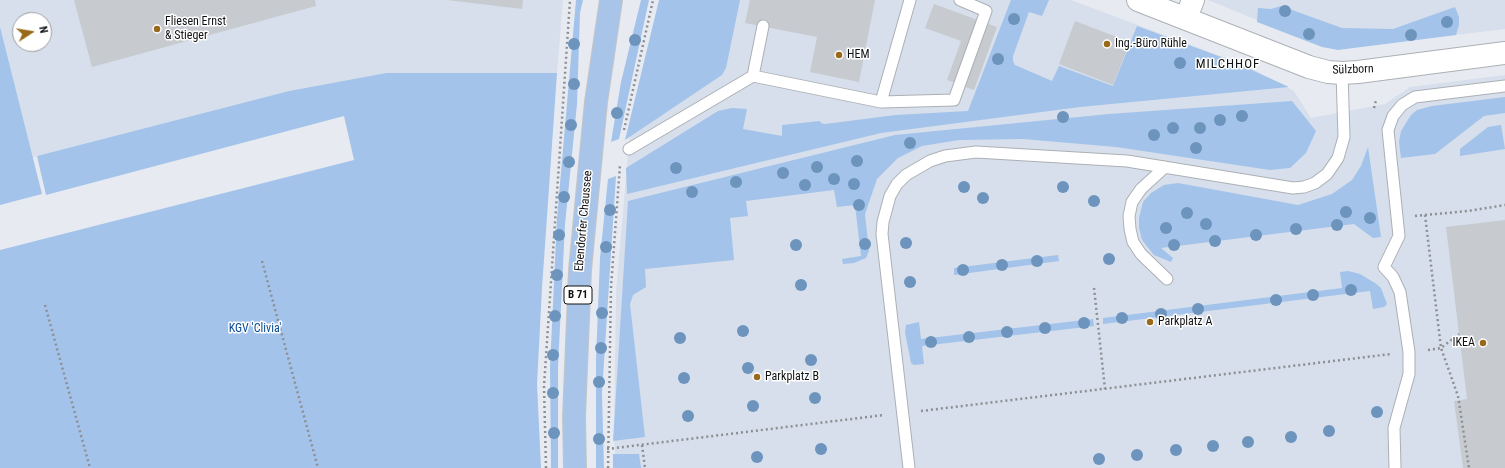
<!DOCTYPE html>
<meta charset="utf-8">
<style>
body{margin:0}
#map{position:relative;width:1505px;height:468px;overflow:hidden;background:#e7ebf1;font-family:"Roboto Condensed",sans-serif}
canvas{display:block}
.north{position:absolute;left:12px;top:12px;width:40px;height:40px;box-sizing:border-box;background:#fff;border:1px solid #9fa0a1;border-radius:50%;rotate:78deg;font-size:11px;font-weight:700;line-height:16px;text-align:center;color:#101113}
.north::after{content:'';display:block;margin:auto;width:14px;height:18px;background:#99691a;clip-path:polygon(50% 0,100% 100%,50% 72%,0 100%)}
</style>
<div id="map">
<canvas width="1505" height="468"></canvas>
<div class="north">N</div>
</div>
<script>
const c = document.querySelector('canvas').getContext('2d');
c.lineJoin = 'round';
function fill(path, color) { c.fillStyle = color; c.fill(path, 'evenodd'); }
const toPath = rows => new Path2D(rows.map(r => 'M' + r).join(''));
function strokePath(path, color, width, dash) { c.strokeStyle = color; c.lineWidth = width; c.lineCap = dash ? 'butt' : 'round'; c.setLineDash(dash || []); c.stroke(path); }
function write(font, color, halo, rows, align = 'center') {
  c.font = font + ' "Roboto Condensed",sans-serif'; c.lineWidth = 3; c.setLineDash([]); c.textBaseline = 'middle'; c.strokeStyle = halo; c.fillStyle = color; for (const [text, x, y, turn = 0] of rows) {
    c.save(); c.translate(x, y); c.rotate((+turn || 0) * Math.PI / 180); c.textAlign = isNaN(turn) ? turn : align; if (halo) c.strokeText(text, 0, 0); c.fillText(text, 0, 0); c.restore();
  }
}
fill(toPath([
 [0,0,563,0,557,73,386,73,289,91,37,156,0,170],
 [20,20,44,20,44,44,20,44],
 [662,0,1071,0,1247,66,1294,91,1311,118,1385,104,1410,87,1505,75,1505,468,616,468,614,436,616,292,630,132],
 [1208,0,1505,0,1505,29,1348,48,1252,18]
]), '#d6dfeb');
fill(toPath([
 [576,0,583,0,580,13,577,104,565,225,558,367,558,468,551,468,550,367,557,218],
 [641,0,649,0,619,139,611,142,621,82],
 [659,0,740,0,726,68,722,75,716,79,625,140],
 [1011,0,1049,0,1042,16,1029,12,1013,56,1013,61,1015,65,1052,81,1059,66,1113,86,1137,26,1232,61,1289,87,1080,107,881,133,627,194,626,168,718,111,732,108,747,109,743,129,782,136,782,125,820,121,821,123,825,124,896,115,968,111],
 [1281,6,1342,28,1393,29,1455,7,1459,17,1459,25,1456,35,1338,50,1322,47,1257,22,1258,8,1271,9],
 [0,27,42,194,0,205],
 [386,73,557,73,542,288,537,384,541,468,0,468,0,250,354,160,344,116,46,195,37,156,289,91],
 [1505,97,1505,113,1484,116,1435,154,1401,158,1399,142,1401,131,1411,115,1417,110,1432,106],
 [1292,101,1316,131,1306,153,1290,168,1270,170,1116,147,1023,139,959,140,922,146,898,158,877,179,865,214,869,251,866,258,854,263,843,264,842,259,861,256,855,205,837,207,834,190,746,201,748,216,730,218,734,260,645,269,646,287,633,295,630,304,645,437,613,441,628,201,895,135,1109,114],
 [1501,125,1505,149,1460,156,1460,149,1488,127],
 [1368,147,1381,237,1373,238,1354,224,1161,248,1173,258,1171,262,1154,255,1142,240,1139,228,1139,218,1143,202,1151,193,1164,185,1178,183,1298,205,1332,194,1352,180,1361,166],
 [616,176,602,393,604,468,596,468,596,359,600,258,608,179],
 [1058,255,1059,261,954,275,954,268],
 [1348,271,1360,274,1375,283,1381,288,1387,304,1384,307,1373,309,1370,291,1103,324,1103,318,1342,288,1340,272],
 [1093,319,1094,326,922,346,924,364,914,365,911,363,905,332,906,325,919,322,921,339],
 [613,454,639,454,641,468,613,468]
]), '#a3c3ea');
fill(toPath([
 [74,0,315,0,316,6,92,67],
 [447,0,523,0,522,9],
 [750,0,875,0,859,82,810,72,817,37,745,23],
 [934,4,997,27,974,90,947,80,961,41,925,28],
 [1075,21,1130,42,1113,85,1059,64],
 [1505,220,1505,468,1463,468,1454,401,1467,399,1446,227]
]), '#c7cbd0');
const service = toPath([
 [763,26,753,76,881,102,954,100,986,11,960,0],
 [881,102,910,0],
 [629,149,753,76],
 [1165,167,1141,189,1132,202,1129,216,1130,229,1133,242,1141,254,1167,279],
 [909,468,882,234,883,222,890,196,897,184,906,175,930,161,945,156,976,152,1127,161,1293,188,1304,187,1315,183,1327,174,1338,158,1344,137,1342,73],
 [1395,468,1394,428,1409,374,1409,352,1400,292,1393,277,1384,267,1399,236,1388,130,1393,116,1402,105,1415,97,1505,86]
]);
const minor = toPath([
 [1138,0,1309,67,1328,72,1342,73,1358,72,1505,53],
 [1186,18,1193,0]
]);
const primary = toPath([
 [575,468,574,417,580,270,596,102,611,0]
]);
strokePath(service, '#acb0b5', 13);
strokePath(minor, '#acb0b5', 24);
strokePath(primary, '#c6c6c6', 24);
strokePath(toPath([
 [1374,108,1376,100],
 [624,130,653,0],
 [1425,215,1468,211,1505,205],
 [1415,216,1425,215,1441,348,1458,396,1469,468],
 [262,261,318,468],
 [1094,288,1105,389],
 [45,305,90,468],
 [1428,350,1441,348,1459,334],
 [921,411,1391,354],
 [642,445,645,468],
 [607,449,884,415],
 [546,468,544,386,570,0],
 [608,468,611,287,620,165]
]), '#8c8f93', 2.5, [2, 3]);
strokePath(service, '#fff', 11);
strokePath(minor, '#fff', 22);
strokePath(primary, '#a8c4e8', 22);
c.fillStyle = '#6c94bd';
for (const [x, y] of [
 [1285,11],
 [1014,19],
 [1447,22],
 [1309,34],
 [1411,35],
 [635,40],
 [574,44],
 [998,59],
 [1180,63],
 [574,84],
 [617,113],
 [1242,116],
 [1063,117],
 [1220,120],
 [571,125],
 [1173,128],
 [1200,128],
 [1154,135],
 [910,143],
 [1196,148],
 [857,161],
 [569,162],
 [817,167],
 [676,168],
 [783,173],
 [834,179],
 [736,182],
 [854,184],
 [805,185],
 [964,187],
 [1063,187],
 [692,192],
 [564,197],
 [983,198],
 [1094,201],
 [859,205],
 [610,210],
 [1346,212],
 [1187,213],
 [1370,218],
 [1206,224],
 [1337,225],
 [1166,228],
 [1296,229],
 [559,235],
 [1256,235],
 [1215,241],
 [906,243],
 [865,244],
 [796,245],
 [1174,245],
 [606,247],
 [1109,259],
 [1037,261],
 [1002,265],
 [963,270],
 [557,275],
 [910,282],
 [801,285],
 [1351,290],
 [1313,295],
 [1276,300],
 [1198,309],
 [602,313],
 [1161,314],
 [555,316],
 [1122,318],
 [1084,323],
 [1045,328],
 [743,331],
 [1007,332],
 [969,337],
 [680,338],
 [931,342],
 [601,348],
 [553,355],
 [811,360],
 [748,368],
 [684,378],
 [599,382],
 [553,393],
 [815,398],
 [753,406],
 [1377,412],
 [688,416],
 [1329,431],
 [554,433],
 [1291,437],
 [599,439],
 [1248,442],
 [1213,446],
 [821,449],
 [1176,450],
 [1137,455],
 [757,457],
 [1099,459]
]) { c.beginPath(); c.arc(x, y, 6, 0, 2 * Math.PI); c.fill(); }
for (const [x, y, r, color] of [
 [157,29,4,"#99691a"],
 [1107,44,4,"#99691a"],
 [839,55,4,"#99691a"],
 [1150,322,4,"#99691a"],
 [1483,343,4,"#99691a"],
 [757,377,4,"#99691a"]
]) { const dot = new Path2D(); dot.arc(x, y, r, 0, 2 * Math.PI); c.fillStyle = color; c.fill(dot); strokePath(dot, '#fff', 1.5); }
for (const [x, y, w] of [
 [578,295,28]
]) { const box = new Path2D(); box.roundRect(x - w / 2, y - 9, w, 18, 3); c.fillStyle = '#fff'; c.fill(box); strokePath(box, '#101113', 1); }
write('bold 11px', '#101113', null, [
 ["B 71",578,295]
]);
write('12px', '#101113', '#fff', [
 ["Fliesen Ernst",165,22],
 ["& Stieger",165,36],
 ["Ing.-Büro Rühle",1115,44],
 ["HEM",847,55],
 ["Parkplatz A",1158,322],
 ["IKEA",1475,343,"right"],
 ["Parkplatz B",765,377]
], 'left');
write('12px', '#101113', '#fff', [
 ["Sülzborn",1353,70,-2],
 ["Ebendorfer Chaussee",584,221,-85]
]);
write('12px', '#074c92', '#fff', [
 ["KGV 'Clivia'",255,329]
]);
c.letterSpacing = '1px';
write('13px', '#101113', '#fff', [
 ["MILCHHOF",1228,65]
]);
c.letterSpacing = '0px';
</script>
